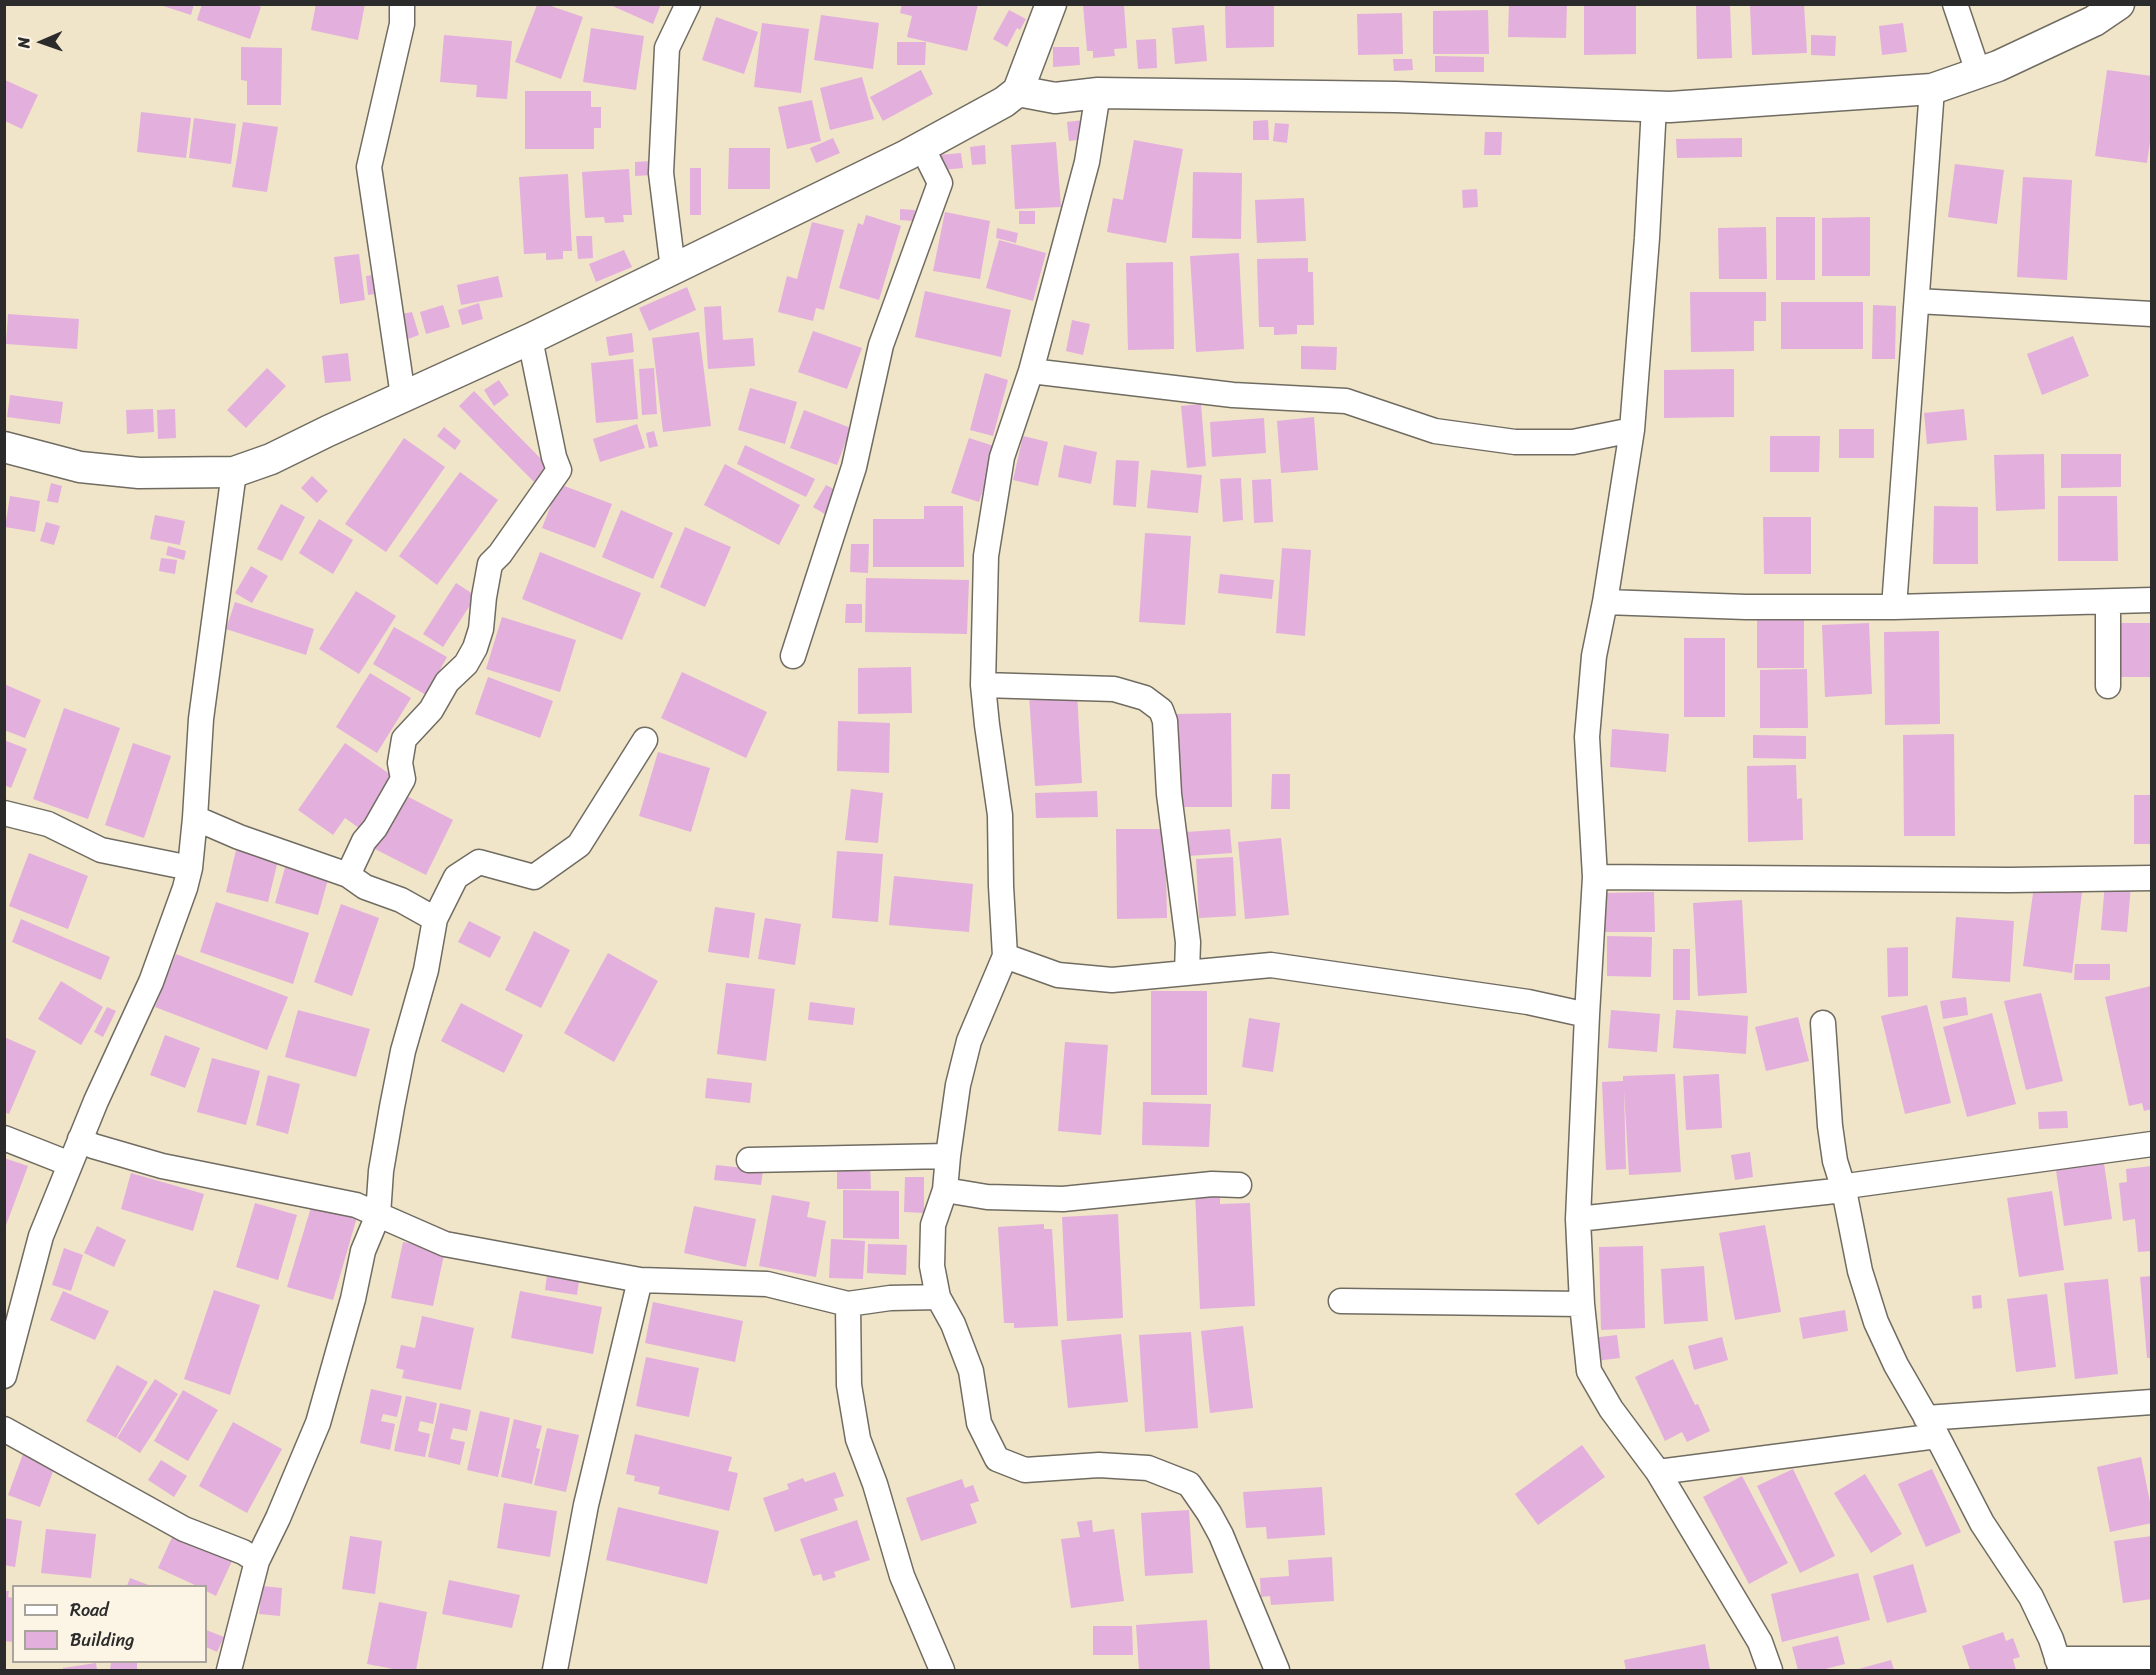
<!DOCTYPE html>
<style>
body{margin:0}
#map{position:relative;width:2156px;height:1675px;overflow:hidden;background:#f0e5c8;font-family:Sriracha,sans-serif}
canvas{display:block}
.frame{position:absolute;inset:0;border:6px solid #2b2b2b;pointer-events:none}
.legend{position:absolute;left:12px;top:1585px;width:195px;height:78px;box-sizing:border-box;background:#fcf5e5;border:2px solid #a8a49b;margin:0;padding:8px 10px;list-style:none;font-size:18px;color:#2b2b2b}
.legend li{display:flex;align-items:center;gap:12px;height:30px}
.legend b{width:30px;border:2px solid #a8a49b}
.north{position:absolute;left:12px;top:12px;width:60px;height:60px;-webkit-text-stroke:4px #fcf5e5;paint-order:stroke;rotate:268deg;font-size:16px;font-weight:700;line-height:24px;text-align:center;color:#2b2b2b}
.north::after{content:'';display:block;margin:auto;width:21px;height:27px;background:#2b2b2b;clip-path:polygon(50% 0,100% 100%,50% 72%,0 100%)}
</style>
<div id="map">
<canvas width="2156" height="1675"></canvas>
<div class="frame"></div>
<ul class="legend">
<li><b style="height:8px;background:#fff"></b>Road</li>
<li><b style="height:16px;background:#e3afdc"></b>Building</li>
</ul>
<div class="north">N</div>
</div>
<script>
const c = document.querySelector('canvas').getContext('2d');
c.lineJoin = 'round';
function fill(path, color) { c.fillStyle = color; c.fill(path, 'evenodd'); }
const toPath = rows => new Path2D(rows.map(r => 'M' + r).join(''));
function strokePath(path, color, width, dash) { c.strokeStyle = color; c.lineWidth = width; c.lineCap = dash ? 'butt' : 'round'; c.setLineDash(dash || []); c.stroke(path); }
fill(toPath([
 [157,4,194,4,191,15],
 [202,4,253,4,261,7,250,39,197,20],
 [316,4,365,4,358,40,311,30],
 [608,4,661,4,653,24],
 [902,4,978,4,967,51,907,37,912,16,900,13],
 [1225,4,1274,4,1274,47,1226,48],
 [1509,4,1567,4,1566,38,1508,37],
 [1584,4,1636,4,1636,54,1584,55],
 [1696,4,1730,4,1732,58,1697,59],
 [1804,4,1807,53,1752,55,1750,5],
 [537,5,548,5,583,17,561,79,515,62],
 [1083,5,1124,5,1127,48,1114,49,1115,56,1093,58,1093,51,1087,51],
 [1009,10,1026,19,1020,30,1017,28,1007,47,993,39],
 [1488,10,1489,54,1433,54,1433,11],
 [1402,13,1403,54,1358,55,1357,14],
 [821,15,879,23,873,69,814,60],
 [716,17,758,32,744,74,702,60],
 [762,23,809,29,801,93,754,87],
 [1903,23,1907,52,1882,55,1879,26],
 [1204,25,1207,61,1175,64,1172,28],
 [591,28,644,36,636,90,583,82],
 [444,35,512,41,507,99,476,97,477,85,440,82],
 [1811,35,1836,36,1835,56,1811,55],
 [1156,39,1157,68,1138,69,1136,40],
 [897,42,926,42,925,65,897,65],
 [241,47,282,48,281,105,247,105,247,81,241,80],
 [1053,47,1079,47,1080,65,1053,67],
 [1435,56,1484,57,1484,72,1435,72],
 [1393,59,1412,59,1413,70,1394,71],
 [921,70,933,94,883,121,870,97],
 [2107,70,2152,76,2152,127,2147,163,2095,156],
 [862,77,874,119,830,130,820,88],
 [5,80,38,95,22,129,5,121],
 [525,91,591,91,591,107,601,107,601,128,594,128,594,149,525,149],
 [812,100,821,141,787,149,778,107],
 [141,112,191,118,186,158,137,152],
 [194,118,236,124,231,164,189,158],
 [1083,120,1085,139,1069,141,1067,122],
 [1268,120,1269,140,1253,140,1253,121],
 [243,122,278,127,267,192,232,187],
 [1275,123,1289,124,1287,143,1273,141],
 [1485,132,1502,132,1501,155,1484,155],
 [833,138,840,153,816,163,810,148],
 [1742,138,1742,157,1677,158,1676,139],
 [1134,140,1183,149,1166,243,1107,232,1113,198,1123,200],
 [1056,142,1061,207,1015,209,1011,145],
 [985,145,986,164,972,165,970,147],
 [729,148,770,148,770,189,728,189],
 [961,153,963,168,941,170,939,155],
 [651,161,652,175,635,176,635,162],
 [1955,164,2004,170,1997,224,1948,217],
 [690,168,701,168,701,215,690,215],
 [629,169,632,215,623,215,624,222,605,223,604,217,585,218,582,172],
 [1193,172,1242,173,1241,239,1192,238],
 [568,174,572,251,563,251,563,259,546,260,546,253,524,254,519,177],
 [2023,177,2072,180,2067,280,2017,277],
 [1477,189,1478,207,1463,208,1462,190],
 [1304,198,1306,241,1257,243,1255,200],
 [900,209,915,210,914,221,900,220],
 [1019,211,1035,211,1035,224,1019,224],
 [945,212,990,221,980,279,933,271],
 [866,215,901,226,879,300,839,288,858,223,863,225],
 [1776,217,1815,217,1815,280,1776,280],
 [1870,217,1870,276,1822,276,1822,218],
 [812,222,844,230,824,310,816,308,813,321,778,312,787,276,797,279],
 [1766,227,1767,279,1719,279,1718,228],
 [997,228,1018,233,1016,243,996,238],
 [576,236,592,236,593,258,578,259],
 [999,240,1046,253,1033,301,986,288],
 [624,250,632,267,596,282,589,264],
 [1239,253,1244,349,1196,352,1190,256],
 [359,254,365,300,340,304,334,257],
 [1308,258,1308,272,1313,272,1314,325,1297,325,1297,334,1274,335,1274,327,1259,327,1257,259],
 [1173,262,1174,349,1128,350,1126,263],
 [373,275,375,294,368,295,366,276],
 [498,276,503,297,461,305,457,285],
 [687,287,696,310,649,331,639,308],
 [925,291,1011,310,1001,357,915,337],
 [1690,292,1766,292,1766,321,1754,321,1754,351,1691,352],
 [1781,302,1863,302,1863,349,1781,349],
 [479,303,483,319,462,325,458,310],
 [443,305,450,327,426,334,420,312],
 [1873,305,1896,306,1895,359,1872,359],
 [721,306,723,340,753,338,755,366,708,369,704,307],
 [412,312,419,335,408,339,402,314],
 [8,314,79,319,77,349,6,344],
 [1072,320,1090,324,1083,355,1066,351],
 [813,331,862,348,847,389,798,372],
 [699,332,711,426,663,432,652,338],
 [632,333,634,352,609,356,606,337],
 [2073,336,2089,376,2042,395,2027,354],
 [1301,346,1337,347,1336,370,1301,369],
 [348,353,351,381,325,383,322,356],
 [633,359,638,419,596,423,591,363],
 [267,368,286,386,246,428,227,410],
 [654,368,657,414,642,415,639,369],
 [1734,369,1734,417,1664,418,1664,370],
 [985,373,1008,380,993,436,970,430],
 [499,380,509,395,494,406,484,390],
 [750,388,797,402,785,444,738,430],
 [474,391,550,468,535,483,459,406],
 [10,395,63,402,60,424,7,417],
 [1201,404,1206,466,1187,468,1181,406],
 [153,409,154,432,127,434,126,410],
 [175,409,176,438,158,439,157,410],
 [1964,409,1967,440,1927,444,1924,413],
 [804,410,851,428,837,465,790,448],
 [1314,417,1318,470,1281,473,1277,421],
 [1264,418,1266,453,1212,457,1210,422],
 [637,424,645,448,600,462,593,439],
 [444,427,461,441,455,450,437,436],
 [1839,429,1874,429,1874,458,1839,458],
 [654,431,658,446,649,448,646,433],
 [1023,436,1048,442,1038,486,1013,480],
 [1770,436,1820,436,1819,472,1770,472],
 [404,438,445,467,386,552,345,524],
 [969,438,997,447,979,502,951,493],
 [745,445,815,479,806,497,737,464],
 [1064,445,1097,452,1091,484,1058,477],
 [2044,454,2045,509,1996,511,1994,455],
 [2061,454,2121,454,2121,487,2061,488],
 [1116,460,1139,461,1136,507,1113,505],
 [725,464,800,505,779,545,704,505],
 [1151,470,1202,475,1198,513,1147,508],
 [460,472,498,500,437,585,399,556],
 [312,476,328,491,317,503,301,488],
 [1241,478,1243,520,1223,522,1220,479],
 [1271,479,1273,522,1254,523,1252,480],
 [51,483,62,486,58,503,47,501],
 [559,484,612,504,595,548,542,528],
 [826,485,841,493,828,516,813,507],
 [10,496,40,501,35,532,5,527],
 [2058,496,2117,496,2118,561,2058,561],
 [281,504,305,517,282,561,257,549],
 [924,506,963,506,964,567,873,567,873,519,924,519],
 [1934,506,1978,507,1978,564,1933,564],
 [621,510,673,533,653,579,602,557],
 [155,515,185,521,180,545,150,539],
 [1763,517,1811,517,1811,574,1764,574],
 [319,519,353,540,333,574,299,553],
 [46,522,60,526,54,545,40,541],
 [685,527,731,547,705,607,660,587],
 [1145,533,1191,536,1185,625,1139,622],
 [851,544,869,544,868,573,850,572],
 [168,546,186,551,184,560,166,555],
 [1282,548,1311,550,1305,636,1276,633],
 [540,552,641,593,622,640,522,599],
 [161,558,177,560,175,574,159,571],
 [251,566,268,576,252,603,235,593],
 [1220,574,1274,580,1272,599,1218,593],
 [866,578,969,580,967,634,865,632],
 [456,583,476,596,443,647,423,634],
 [356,591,396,616,359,674,319,649],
 [235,602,314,629,306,655,226,629],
 [846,604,862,604,862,623,845,623],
 [502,617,576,640,560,692,486,669],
 [1757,619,1804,619,1804,668,1757,668],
 [1869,623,1872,694,1825,697,1822,625],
 [2114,623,2152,623,2152,677,2114,677],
 [394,627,447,657,426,695,373,664],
 [1939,631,1940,724,1885,725,1884,632],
 [1684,638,1725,638,1725,717,1684,717],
 [911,667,912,713,858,714,858,668],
 [1807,669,1808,728,1760,728,1760,670],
 [682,672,767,712,746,758,661,718],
 [370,673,411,698,377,753,336,727],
 [488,677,553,701,540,738,475,714],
 [4,684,41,700,25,738,4,730],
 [1077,692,1082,783,1035,786,1029,695],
 [64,708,120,728,88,819,33,799],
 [1231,713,1232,807,1178,807,1177,714],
 [838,721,890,723,889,773,837,771],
 [1612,729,1669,734,1666,772,1610,767],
 [1954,734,1955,836,1904,836,1903,735],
 [1753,735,1806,736,1806,759,1753,758],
 [4,740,27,749,11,788,4,785],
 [133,743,171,756,144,838,105,825],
 [345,743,394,777,359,828,345,818,333,835,298,810],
 [658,752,710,768,691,832,639,816],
 [1796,765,1797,799,1802,798,1803,840,1748,842,1747,766],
 [1272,774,1290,774,1290,809,1271,809],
 [851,789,883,793,878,843,845,840],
 [1097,791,1098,817,1036,818,1035,793],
 [399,792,453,820,426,875,371,847],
 [2134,795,2152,795,2152,844,2134,844],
 [1116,829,1165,829,1167,918,1117,919],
 [1230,829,1232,853,1188,856,1186,832],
 [1281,838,1289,915,1245,919,1238,842],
 [237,846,279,856,268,902,226,892],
 [837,851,883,854,878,922,832,918],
 [29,853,88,876,68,929,9,906],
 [288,857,331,869,318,915,275,903],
 [1233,857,1236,916,1199,918,1196,859],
 [894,876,973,884,969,932,889,925],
 [2105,883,2131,885,2127,932,2101,930],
 [2034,886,2082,892,2072,973,2023,966],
 [1654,892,1655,932,1605,932,1605,893],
 [1742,900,1747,993,1698,996,1693,903],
 [216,902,309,933,293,984,200,952],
 [341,904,379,918,352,996,314,982],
 [715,907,755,913,749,958,708,952],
 [1956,917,2014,921,2010,982,1952,978],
 [765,918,801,924,795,965,758,959],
 [21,919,110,957,101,980,12,942],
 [469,921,501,937,490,958,458,942],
 [534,931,570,950,541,1008,505,990],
 [1607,936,1652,937,1651,977,1607,976],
 [1908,947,1908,996,1888,997,1887,948],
 [1673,949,1690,949,1690,1000,1673,1000],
 [608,953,658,981,614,1062,564,1033],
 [176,954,288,997,267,1050,155,1007],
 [2075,964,2110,964,2110,980,2074,980],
 [61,981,103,1007,81,1045,38,1019],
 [726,983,775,989,766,1061,717,1054],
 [2151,986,2152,1109,2144,1111,2142,1103,2129,1106,2105,997],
 [1151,991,1207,991,1207,1095,1151,1095],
 [2041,993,2063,1081,2026,1090,2004,1001],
 [1966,997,1968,1015,1943,1019,1940,1001],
 [810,1002,855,1008,853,1025,808,1020],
 [461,1003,523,1035,504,1073,441,1041],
 [1927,1005,1951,1103,1905,1114,1881,1016],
 [107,1007,116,1011,103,1037,94,1032],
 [298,1010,370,1029,356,1077,285,1057],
 [1611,1010,1660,1014,1657,1052,1608,1048],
 [1676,1010,1748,1016,1746,1054,1673,1048],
 [1992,1013,2016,1104,1967,1117,1943,1027],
 [1798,1017,1809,1061,1766,1071,1755,1027],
 [1249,1018,1280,1023,1273,1072,1242,1067],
 [165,1035,200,1048,185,1088,150,1075],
 [4,1037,36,1051,9,1114,4,1112],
 [1065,1042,1108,1045,1101,1135,1058,1131],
 [212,1058,260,1071,246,1125,197,1112],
 [1675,1074,1681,1172,1629,1175,1624,1090,1626,1169,1606,1170,1602,1082,1623,1081,1623,1076],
 [1719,1074,1722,1128,1686,1130,1683,1076],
 [268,1075,300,1084,288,1134,256,1125],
 [707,1078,752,1083,750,1103,705,1098],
 [1143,1102,1211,1104,1209,1147,1142,1145],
 [2067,1111,2068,1128,2039,1129,2038,1112],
 [1750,1152,1753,1177,1735,1180,1731,1155],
 [4,1158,28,1166,5,1228,4,1228],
 [2104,1163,2112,1219,2064,1226,2056,1170],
 [716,1165,763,1170,761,1185,714,1180],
 [837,1165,870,1165,871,1189,837,1189],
 [2152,1166,2152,1251,2138,1252,2135,1219,2123,1221,2119,1183,2127,1182,2126,1169],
 [131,1173,204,1194,193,1231,121,1209],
 [905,1177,924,1177,924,1213,904,1212],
 [1220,1189,1220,1204,1250,1203,1255,1306,1200,1309,1195,1191],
 [843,1190,899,1191,899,1239,843,1238],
 [2052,1191,2064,1270,2019,1277,2007,1198],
 [772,1195,810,1202,807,1217,826,1221,816,1277,759,1266],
 [255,1203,297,1215,278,1280,236,1267],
 [312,1204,357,1217,333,1300,287,1287],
 [694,1206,756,1219,746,1267,684,1253],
 [1118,1214,1123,1318,1067,1321,1062,1217],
 [1044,1224,1044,1229,1052,1229,1058,1326,1014,1328,1014,1323,1004,1323,998,1227],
 [1765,1225,1781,1312,1735,1320,1719,1233],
 [97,1226,126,1240,114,1267,84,1253],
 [831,1239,865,1241,863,1279,829,1278],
 [403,1242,445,1250,433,1306,391,1298],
 [868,1244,907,1245,906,1275,867,1273],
 [1643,1246,1645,1328,1601,1330,1599,1247],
 [64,1248,83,1255,71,1291,52,1285],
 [1704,1266,1708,1321,1664,1324,1661,1269],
 [547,1276,579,1281,577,1295,545,1290],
 [2152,1276,2152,1358,2147,1358,2140,1277],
 [2108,1279,2118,1374,2075,1379,2064,1283],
 [214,1290,260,1305,230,1395,184,1379],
 [63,1291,109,1311,95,1340,50,1320],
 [520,1291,602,1307,593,1354,511,1338],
 [2047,1294,2056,1367,2016,1372,2007,1299],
 [1981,1295,1982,1308,1973,1309,1972,1296],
 [653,1302,743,1321,735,1362,645,1343],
 [1845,1310,1848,1331,1803,1339,1799,1318],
 [422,1316,474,1328,461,1390,402,1378,404,1370,396,1368,401,1345,415,1348],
 [1243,1326,1253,1408,1210,1413,1201,1331],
 [1191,1332,1198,1428,1145,1432,1139,1335],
 [1121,1334,1128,1402,1068,1408,1061,1340],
 [1617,1335,1620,1358,1595,1361,1591,1338],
 [1722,1337,1728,1360,1694,1370,1688,1346],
 [646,1357,699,1368,689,1417,636,1406],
 [1673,1359,1695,1405,1698,1404,1710,1431,1687,1442,1682,1432,1665,1441,1635,1377],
 [117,1365,148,1382,116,1438,86,1421],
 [155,1379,178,1394,140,1453,117,1438],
 [371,1389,402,1396,397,1417,383,1414,381,1421,395,1424,390,1450,360,1443],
 [183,1390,218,1410,188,1461,154,1441],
 [406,1396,437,1403,433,1424,420,1421,418,1431,430,1434,425,1457,394,1451],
 [440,1403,471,1410,467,1431,453,1428,450,1439,465,1442,460,1465,428,1457],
 [480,1411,510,1418,498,1477,467,1470],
 [514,1419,542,1426,536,1448,540,1449,532,1484,501,1477],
 [233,1422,282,1449,247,1513,199,1486],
 [547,1428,579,1435,566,1492,534,1485],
 [635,1434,732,1457,728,1471,738,1473,729,1511,658,1494,660,1487,634,1481,635,1476,626,1474],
 [1582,1445,1605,1477,1538,1525,1515,1494],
 [23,1454,55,1466,40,1507,8,1495],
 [2141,1457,2152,1512,2152,1523,2110,1532,2097,1467],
 [161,1460,187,1476,174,1497,148,1480],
 [1793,1469,1835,1556,1800,1573,1757,1486],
 [1932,1469,1961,1532,1926,1547,1898,1484],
 [835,1472,844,1496,834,1499,838,1510,775,1532,763,1498,789,1489,787,1484,803,1478,805,1482],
 [1865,1474,1902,1534,1871,1553,1834,1493],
 [1742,1476,1788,1563,1749,1584,1703,1497],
 [962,1479,965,1488,973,1485,979,1501,970,1504,977,1523,921,1541,906,1498],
 [1322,1487,1325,1535,1267,1539,1266,1527,1246,1528,1243,1492],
 [504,1503,557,1511,550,1557,497,1548],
 [618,1507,719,1531,707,1584,606,1560],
 [1189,1510,1193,1573,1145,1576,1141,1513],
 [4,1518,22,1521,15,1567,4,1565],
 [857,1520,870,1560,834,1572,836,1577,823,1581,821,1574,813,1576,800,1539],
 [1092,1520,1093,1532,1114,1529,1124,1601,1071,1608,1061,1539,1080,1537,1077,1522],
 [46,1529,96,1534,91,1578,41,1573],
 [174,1533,232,1561,216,1596,206,1591,206,1586,197,1586,158,1568],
 [350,1536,382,1541,375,1594,342,1589],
 [2152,1536,2152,1599,2123,1603,2114,1541],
 [1332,1557,1334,1601,1271,1605,1270,1596,1261,1597,1260,1578,1289,1576,1288,1560],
 [1913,1564,1927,1612,1887,1623,1873,1576],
 [1858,1573,1870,1620,1782,1642,1771,1594],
 [130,1578,151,1586,127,1586],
 [449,1580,520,1595,512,1628,442,1614],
 [262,1586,282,1588,280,1616,259,1614],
 [4,1591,9,1591,8,1597,14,1598,14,1642,4,1641],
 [379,1602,427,1612,416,1670,399,1670,367,1664],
 [1207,1620,1210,1670,1139,1670,1136,1625],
 [1093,1626,1132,1626,1133,1655,1093,1655],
 [206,1630,224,1637,217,1652,206,1647],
 [2003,1632,2006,1641,2013,1638,2020,1657,2013,1659,2016,1670,1970,1670,1962,1646],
 [1838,1636,1845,1664,1821,1670,1798,1670,1792,1647],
 [1705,1644,1710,1670,1626,1670,1624,1660],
 [1891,1660,1894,1670,1855,1670],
 [111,1662,137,1662,137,1670,110,1670],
 [96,1663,97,1670,63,1670,63,1668]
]), '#e3afdc');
const minor = toPath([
 [402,4,402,24,369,167,403,396],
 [1955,4,1978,72],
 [1098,93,1087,162,1031,371,1002,457,986,556,983,685,987,725,1000,815,1001,886,1005,956,969,1041,958,1085,948,1156,945,1190,933,1225,932,1266,938,1297,953,1324,971,1371,979,1423,997,1459,1025,1470,1099,1465,1148,1468,1189,1484,1209,1513,1221,1535,1277,1670],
 [1654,106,1647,238,1632,430,1605,602,1746,607,1894,607,2152,600],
 [673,269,661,173,667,48,688,4],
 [1917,301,2152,314],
 [1031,371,1233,395,1346,401,1435,431,1515,442,1573,442,1632,430],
 [1605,602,1594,656,1587,737,1595,877,1587,1015,1578,1219,1582,1304,1589,1371,1611,1409,1658,1472,1760,1642,1770,1670],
 [1894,607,1932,89],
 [793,656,854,467,881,345,940,183,922,147],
 [983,685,1114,689,1145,698,1161,710,1165,721,1169,794,1188,942,1187,972],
 [2108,686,2108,602],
 [4,813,48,824,101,850,190,868],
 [195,818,239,837,348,875,365,887,401,900,435,919,426,970,403,1051,392,1107,381,1171,378,1215,363,1251,353,1299,318,1423,278,1518,257,1561,229,1670],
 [348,875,364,841,375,828,403,779,400,763,404,739,431,710,447,682,466,664,475,648,481,629,484,597,490,564,500,554,559,470,554,457,530,339],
 [1595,877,2009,880,2152,878],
 [435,919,456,877,479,862,534,877,579,845,645,740],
 [1005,956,1058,975,1112,980,1271,965,1528,1002,1587,1015],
 [1823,1023,1830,1126,1835,1161,1844,1190,1854,1185,2152,1144],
 [4,1138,70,1164],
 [80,1139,93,1146,162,1166,356,1205,445,1244,640,1280,767,1284,848,1304,890,1298,938,1297],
 [749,1160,948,1156],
 [945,1190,987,1197,1063,1199,1212,1184,1239,1185],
 [1578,1219,1844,1190,1860,1271,1876,1322,1896,1365,1937,1436,1982,1523,2031,1597,2051,1639,2061,1670],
 [1341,1301,1582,1304],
 [848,1304,849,1385,858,1439,875,1484,902,1576,942,1670],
 [4,1376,41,1236,96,1101,151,982,185,888,190,868,195,818,201,719,234,472],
 [1926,1418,2152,1402],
 [4,1429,184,1529,243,1552,257,1561],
 [1658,1472,1937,1436],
 [2057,1659,2152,1659],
 [555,1670,586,1505,640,1280]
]);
const tertiary = toPath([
 [1018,91,1051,4],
 [4,447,80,467,139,473,234,472,271,459,328,431,530,339,907,155,1004,102,1018,91,1055,98,1098,93,1396,97,1670,107,1932,89,1998,66,2094,21,2119,4]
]);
strokePath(minor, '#706c62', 27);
strokePath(tertiary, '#706c62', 33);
strokePath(minor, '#fff', 24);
strokePath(tertiary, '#fff', 30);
</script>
